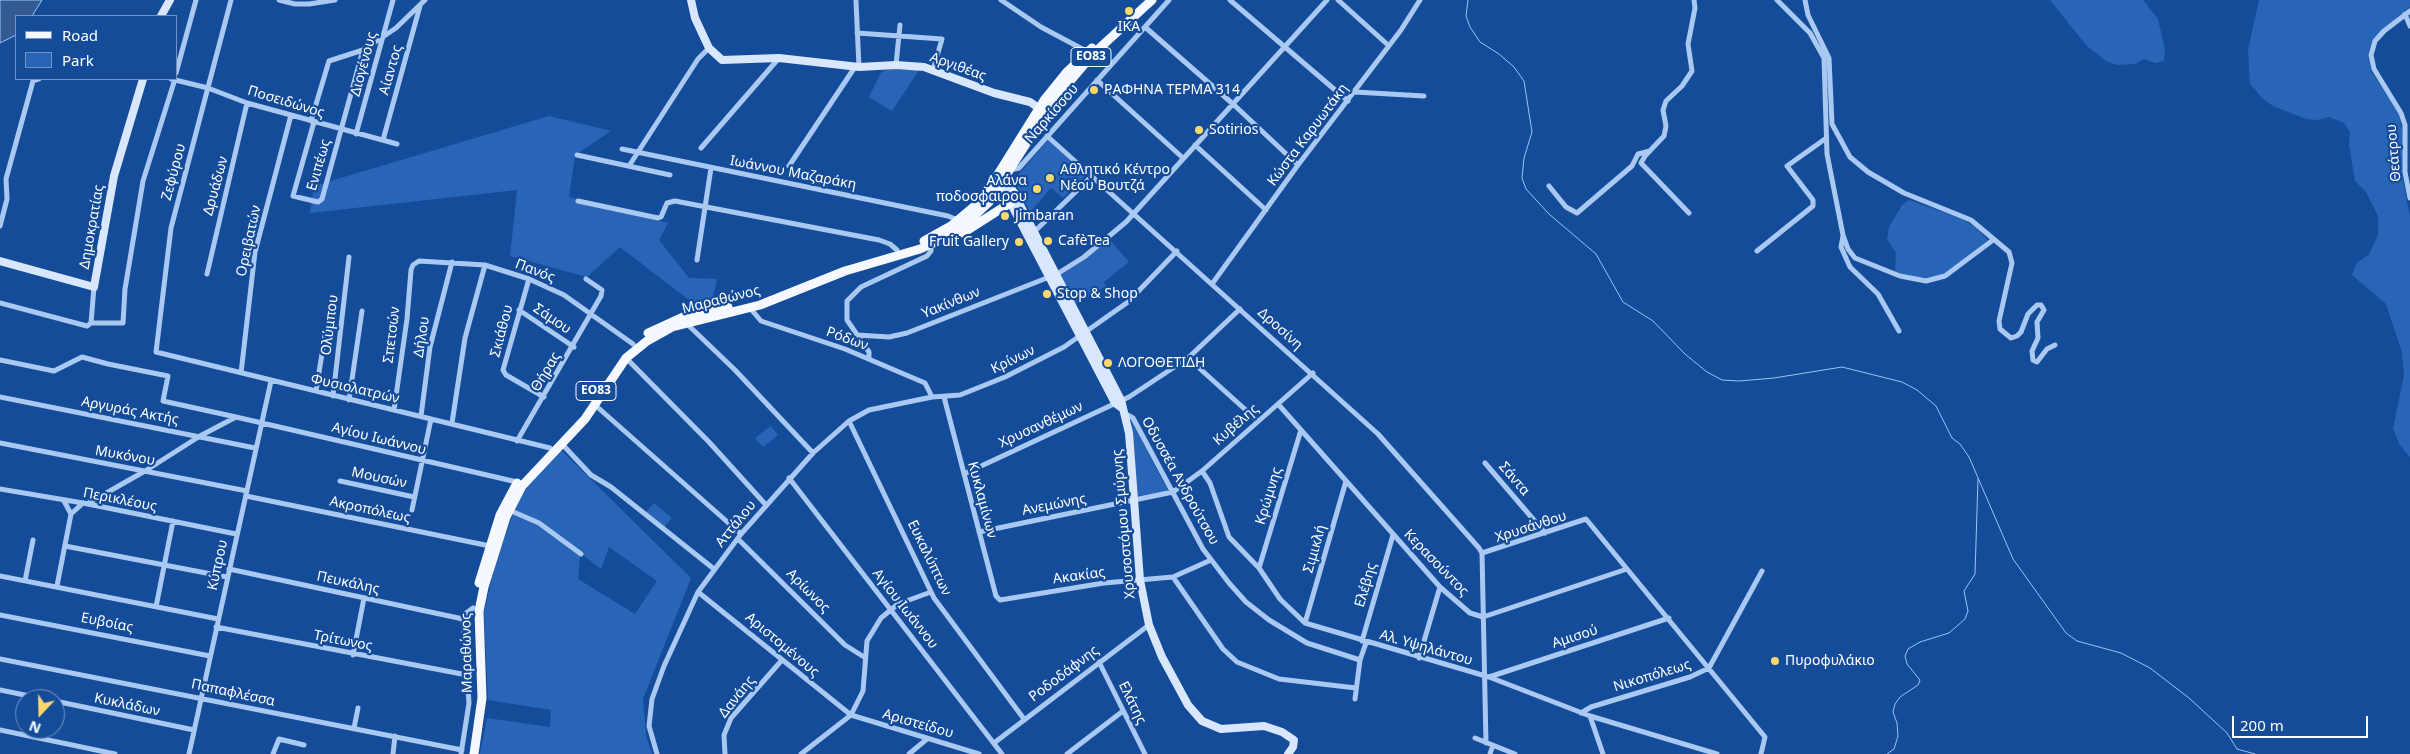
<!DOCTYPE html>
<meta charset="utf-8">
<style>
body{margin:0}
#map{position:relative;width:2410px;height:754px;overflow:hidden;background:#154c99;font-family:"Noto Sans",sans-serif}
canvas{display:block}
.legend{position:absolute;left:15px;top:15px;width:162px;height:65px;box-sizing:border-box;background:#154c99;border:1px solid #7394c2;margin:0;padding:6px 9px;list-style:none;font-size:15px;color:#fff}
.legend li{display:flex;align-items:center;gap:10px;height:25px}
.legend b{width:25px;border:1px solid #7394c2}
.north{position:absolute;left:15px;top:689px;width:50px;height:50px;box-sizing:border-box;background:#154c99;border:1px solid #7394c2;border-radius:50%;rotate:201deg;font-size:14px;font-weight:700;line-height:20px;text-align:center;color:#fff}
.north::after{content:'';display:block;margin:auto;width:18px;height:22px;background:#ffd86b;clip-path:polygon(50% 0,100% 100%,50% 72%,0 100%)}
.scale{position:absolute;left:2232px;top:716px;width:136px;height:22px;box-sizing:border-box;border:2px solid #fff;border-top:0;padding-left:6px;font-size:15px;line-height:18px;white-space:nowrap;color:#fff;-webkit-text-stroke:4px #154c99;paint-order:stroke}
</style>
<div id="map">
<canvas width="2410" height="754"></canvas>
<ul class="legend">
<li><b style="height:6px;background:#f5f8ff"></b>Road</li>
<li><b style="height:14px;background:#2965b7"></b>Park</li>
</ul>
<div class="north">N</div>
<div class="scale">200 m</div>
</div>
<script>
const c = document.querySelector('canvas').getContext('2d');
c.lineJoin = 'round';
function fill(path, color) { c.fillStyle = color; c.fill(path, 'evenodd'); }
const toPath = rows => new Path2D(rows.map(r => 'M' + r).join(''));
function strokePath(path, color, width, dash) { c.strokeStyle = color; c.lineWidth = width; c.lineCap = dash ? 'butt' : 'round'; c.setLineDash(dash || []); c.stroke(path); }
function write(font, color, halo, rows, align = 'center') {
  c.font = font + ' "Noto Sans",sans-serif'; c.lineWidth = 4.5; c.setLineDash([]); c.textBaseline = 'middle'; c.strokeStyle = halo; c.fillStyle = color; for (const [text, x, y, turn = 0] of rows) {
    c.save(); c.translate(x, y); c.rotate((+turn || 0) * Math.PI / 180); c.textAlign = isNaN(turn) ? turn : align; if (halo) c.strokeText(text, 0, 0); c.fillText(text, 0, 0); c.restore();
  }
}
fill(toPath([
 [2050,0,2143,0,2158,19,2165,50,2164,61,2155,63,2144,59,2135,64,2117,65,2106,61,2087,46],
 [2259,0,2410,0,2410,7,2373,39,2368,54,2371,71,2399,113,2403,135,2403,180,2410,217,2410,457,2400,445,2393,429,2404,375,2402,352,2386,304,2352,275,2356,264,2369,254,2378,235,2378,216,2366,192,2355,181,2349,145,2350,132,2344,123,2329,117,2318,120,2306,119,2273,106,2263,99,2250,84,2248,50],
 [886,69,919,70,892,111,869,97,881,73],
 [549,116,611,131,575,155,569,197,668,223,659,240,689,278,717,279,713,297,698,307,620,247,587,277,510,256,517,190,310,213,314,186],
 [1048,140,1086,175,1063,198,1051,188,1030,212,1014,180],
 [1909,200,1962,219,1974,226,1988,240,1945,274,1925,280,1895,272,1896,253,1887,239,1889,227,1902,205],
 [1110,240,1129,262,1104,282,1106,286,1076,304,1060,275],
 [1131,419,1155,466,1169,492,1137,496],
 [771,426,778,435,763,447,755,438],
 [561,450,691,578,643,699,646,736,652,754,480,754,487,718,550,727,551,710,488,700,484,612,496,561,513,514,539,524,580,556,578,579,635,614,657,581,609,547,601,569,549,529,513,510,533,478],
 [654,503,672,518,664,527,646,512]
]), '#2965b7');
const water = toPath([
 [0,0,42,0,32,16,16,16,16,35,0,43,0,0]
]);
fill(water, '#335a93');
strokePath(water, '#9cc3f5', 1);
strokePath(toPath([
 [1468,0,1466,16,1470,27,1480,42,1499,54,1514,67,1524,81,1532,132,1524,158,1522,178,1526,189,1549,214,1596,254,1623,302,1653,321,1685,354,1707,372,1722,380,1739,381,1774,378,1842,367,1902,382,1917,390,1936,406,1952,438,1960,444,1969,457,2013,559,2066,633,2077,641,2121,653,2150,668,2189,698,2227,733,2237,749,2255,754],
 [1887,754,1894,749,1898,736,1897,723,1893,712,1895,704,1900,697,1918,685,1920,680,1907,664,1905,656,1908,649,1920,642,1949,633,1965,619,1968,611,1964,591,1975,574,1978,479]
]), '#9cc3f5', 1);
strokePath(toPath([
 [231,0,171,228,156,352,550,448],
 [279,0,295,4,309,4,335,0],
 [1001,0,1041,27,1088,52],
 [1230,0,1348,101],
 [1338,0,1388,45],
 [1777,0,1810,33,1824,58,1827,154,1843,235,1848,249,1855,258,1900,276,1926,281,1945,276,1993,240],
 [1805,0,1808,15,1829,58,1832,124,1850,157,1868,172,1904,193,1971,220,2009,252,2012,263,1999,321,2000,329,2011,338,2017,336,2021,332,2028,314,2037,305,2041,305,2044,310,2037,322,2038,338,2032,351,2033,360,2037,362,2047,349,2055,345],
 [856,1,859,67],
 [2410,11,2384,31,2375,41,2371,55,2374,69,2401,113,2405,125,2405,172,2410,198],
 [2405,14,2410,26],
 [1145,27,1233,104,1298,165],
 [857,33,942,39,933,70],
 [896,65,900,25],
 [176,73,196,0],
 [171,79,208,88,247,103,397,144],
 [1097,80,1183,158],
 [1355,92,1424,96],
 [311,121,329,61,363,50,396,28,425,0],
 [314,122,293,196,318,202,322,199,363,50],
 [356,134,393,0],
 [1047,136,1378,434,1479,548,1482,553,1486,743],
 [383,140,420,6],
 [1195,145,1266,210],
 [701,148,779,58],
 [622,149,948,216,958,220],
 [577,155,670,175],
 [629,166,698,59,709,48],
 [789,166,855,67],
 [1010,170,1019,168,1169,0],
 [1549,186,1566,207,1577,213,1632,166,1638,154,1650,151],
 [578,201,658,218,661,217,667,203,675,201,879,240,890,244,897,250],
 [1689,213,1641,163,1645,156,1664,136,1666,126,1663,110,1666,101,1682,86,1692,71,1688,44,1695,8,1694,0],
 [0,226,7,199,6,179,33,81,39,79],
 [1034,232,1092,176],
 [1843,236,1841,247,1850,267,1878,294,1899,331],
 [1757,251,1813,206,1813,200,1787,166,1825,139],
 [697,260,711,168],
 [207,274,247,103],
 [529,279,503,370,506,375,544,397],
 [1212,284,1298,165,1401,30,1420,0],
 [0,303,87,326,91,323,94,287],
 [750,308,761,321,845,349,925,383,932,397],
 [519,310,574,347],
 [91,323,123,323,125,289,143,181,175,79],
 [686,323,735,370,813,453],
 [858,335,889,337,907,333,1057,274,1084,257,1126,222,1327,0],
 [626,358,709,442,766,505],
 [1188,358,1258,421],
 [869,359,869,352,847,320,847,301,861,287,927,256,931,251,931,245],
 [0,360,54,371,82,357,108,364,168,376,163,401,236,417],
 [241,373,255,252,291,115],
 [316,391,325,335],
 [333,396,349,257],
 [0,397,255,448],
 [944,397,996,596,1000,600,1104,583,1173,577,1211,560],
 [349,400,362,311],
 [1278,404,1440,587,1470,613,1483,617,1627,569],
 [595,405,741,534],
 [394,410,407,319,411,270,413,265,419,261,485,265,529,279,564,295,633,344],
 [1124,413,1133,418,1203,549,1229,583,1246,602,1269,620,1307,643,1360,660],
 [421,416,430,347,452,262],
 [849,421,934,598,1024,719],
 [452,423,465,338,485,265],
 [517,441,601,296,602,290,586,279],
 [0,443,247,491],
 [562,444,591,475,611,487,714,569],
 [1485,463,1545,533],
 [1202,471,1210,483,1229,537,1259,568,1280,599,1305,623,1489,677,1590,716,1717,754],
 [964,474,1129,397,1188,358,1240,309],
 [789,478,1002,754],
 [340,481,414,497],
 [0,489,83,503,236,534],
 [246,496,490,546],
 [64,501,71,514],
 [87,504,145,471,200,436,236,417,517,482],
 [412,510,431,419],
 [509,510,539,523,581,554],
 [979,532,1173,492,1202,471,1313,373],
 [738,539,845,645,864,657],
 [65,546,227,577],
 [1482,553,1586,519,1765,737,1761,754],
 [1259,568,1301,430],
 [229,569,463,619],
 [0,576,218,619],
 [1173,577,1223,649,1237,662,1279,679,1356,688],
 [25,581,33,540],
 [57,586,71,514,83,503],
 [698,592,851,715,979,754],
 [156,607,173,521],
 [0,615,210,656],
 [1305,623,1346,481],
 [216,627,467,675],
 [1362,641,1393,535],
 [353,655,364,598],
 [1419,658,1440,587],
 [0,659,462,750],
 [1099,662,1145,754],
 [1489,677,1669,618],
 [0,690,44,699],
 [1355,699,1360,660,1366,643],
 [55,701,194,730],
 [1581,713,1591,707,1690,677,1709,668,1762,571],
 [1590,716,1603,754],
 [354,728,358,708],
 [0,730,115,754],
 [1475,738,1515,754],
 [994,743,1149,625],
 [189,754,271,381],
 [273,754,279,739,304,745],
 [393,754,395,736],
 [461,754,469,703,463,619,465,614,473,608],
 [657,754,649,726,652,699,664,666,698,592,741,534,813,453,849,421,869,410,932,397,960,395,1005,377,1064,347,1128,302,1177,251],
 [725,754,724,735,731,718,782,660],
 [801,754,851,715,863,691,867,641,881,618,898,604,931,592],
 [909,754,927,739],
 [1067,754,1123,711],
 [1490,754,1493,745]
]), '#a9c9f2', 5);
strokePath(toPath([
 [691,0,695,18,709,48,722,60,779,58,859,67,896,65,924,67,994,93,1030,102,1043,111],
 [161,16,170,0],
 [1003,172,1121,400,1129,433,1140,580,1149,625,1162,657,1188,705,1202,721,1221,729,1264,726,1282,732,1294,740,1293,747,1288,754],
 [999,181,1115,403,1122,408],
 [0,261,94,287,114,176,143,79]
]), '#d8e7fc', 8);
strokePath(toPath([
 [963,233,1010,203,1014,193],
 [924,241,951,226,976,205,992,184,1045,99,1066,73,1092,48],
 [648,333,683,317,728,307],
 [479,583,500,515,517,483],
 [474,754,482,698,479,611,484,587,506,517,522,486,585,419,626,358,647,341,672,327,760,305,845,271,920,249,956,233,989,202,1048,109,1065,87,1092,55,1152,0]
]), '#f5f8ff', 9);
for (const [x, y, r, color] of [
 [1129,11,5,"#ffd86b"],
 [1094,90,5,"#ffd86b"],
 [1199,130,5,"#ffd86b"],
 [1050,178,5,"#ffd86b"],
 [1037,189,5,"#ffd86b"],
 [1005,216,5,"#ffd86b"],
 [1048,241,5,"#ffd86b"],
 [1019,242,5,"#ffd86b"],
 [1047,294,5,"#ffd86b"],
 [1108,363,5,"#ffd86b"],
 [1775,661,5,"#ffd86b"]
]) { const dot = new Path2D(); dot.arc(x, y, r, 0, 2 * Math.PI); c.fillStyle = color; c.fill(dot); strokePath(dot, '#154c99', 2); }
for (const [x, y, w] of [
 [1091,57,40],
 [596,391,40]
]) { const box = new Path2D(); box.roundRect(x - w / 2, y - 9.5, w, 19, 4); c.fillStyle = '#154c99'; c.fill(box); strokePath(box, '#fff', 1); }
write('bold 12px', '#fff', null, [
 ["ΕΟ83",1091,57],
 ["ΕΟ83",596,391]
]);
write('14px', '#fff', '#154c99', [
 ["ΙΚΑ",1129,27,"center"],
 ["ΡΑΦΗΝΑ ΤΕΡΜΑ 314",1104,90],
 ["Sotirios",1209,130],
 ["Αθλητικό Κέντρο",1060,170],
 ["Νέου Βουτζά",1060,186],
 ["Αλάνα",1027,181,"right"],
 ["ποδοσφαιρου",1027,197,"right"],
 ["Jimbaran",1015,216],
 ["CafèTea",1058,241],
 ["Fruit Gallery",1009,242,"right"],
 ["Stop & Shop",1057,294],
 ["ΛΟΓΟΘΕΤΙΔΗ",1118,363],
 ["Πυροφυλάκιο",1785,661]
], 'left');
write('14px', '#fff', '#154c99', [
 ["Διογένους",364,64,-75],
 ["Αργιθέας",958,67,20],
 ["Αίαντος",391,70,-74],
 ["Ποσειδώνος",286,102,17],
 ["Ναρκίσσου",1052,114,-49],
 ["Κώστα Καρυωτάκη",1308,135,-53],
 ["Θεάτρου",2394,153,-95],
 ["Ενιπέως",319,165,-74],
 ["Ζεφύρου",174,172,-75],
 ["Ιωάννου Μαζαράκη",793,173,11],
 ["Δρυάδων",216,186,-75],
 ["Δημοκρατίας",92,227,-80],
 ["Ορειβατών",249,241,-78],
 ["Πανός",535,271,21],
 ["Μαραθώνος",721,300,-14],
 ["Υακίνθων",951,303,-22],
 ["Σάμου",552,319,34],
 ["Ολύμπου",330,325,-83],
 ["Δροσίνη",1280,329,42],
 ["Σκιάθου",502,331,-75],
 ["Σπετσών",392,335,-83],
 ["Δήλου",422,337,-81],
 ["Ρόδων",847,339,20],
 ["Κρίνων",1013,360,-26],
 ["Θήρας",546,372,-59],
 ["Φυσιολατρών",355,389,13],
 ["Αργυράς Ακτής",130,411,11],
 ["Χρυσανθέμων",1041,425,-25],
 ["Κυβέλης",1236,425,-41],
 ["Αγίου Ιωάννου",379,439,14],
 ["Μυκόνου",125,456,10],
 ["Μουσών",379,478,12],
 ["Σάντα",1514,479,49],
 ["Οδυσσέα Ανδρούτσου",1180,481,61],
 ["Κρώμνης",1269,496,-73],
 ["Περικλέους",120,500,11],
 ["Κυκλαμίνων",982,500,75],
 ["Ανεμώνης",1054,505,-11],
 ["Ακροπόλεως",370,510,12],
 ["Αττάλου",736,524,-51],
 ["Χρυσοστόμου Σμύρνης",1124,524,-95],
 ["Χρυσάνθου",1531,527,-18],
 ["Σιμικλή",1315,549,-74],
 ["Ευκαλύπτων",929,558,64],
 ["Κερασούντος",1436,563,46],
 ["Κύπρου",218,565,-78],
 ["Ακακίας",1079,576,-8],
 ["Πευκάλης",348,583,12],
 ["Ελέβης",1366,585,-74],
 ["Αρίωνος",808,591,45],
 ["Αγίου Ιωάννου",905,609,52],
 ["Ευβοίας",107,623,11],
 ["Αμισού",1575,637,-18],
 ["Τρίτωνος",343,641,11],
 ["Αριστομένους",782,645,40],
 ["Αλ. Υψηλάντου",1426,648,16],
 ["Μαραθώνος",467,653,-91],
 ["Ροδοδάφνης",1064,674,-37],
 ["Νικοπόλεως",1652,676,-17],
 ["Παπαφλέσσα",233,693,12],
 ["Δανάης",737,697,-51],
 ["Ελάτης",1132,703,64],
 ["Κυκλάδων",127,705,12],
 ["Αριστείδου",918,724,16]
]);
</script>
